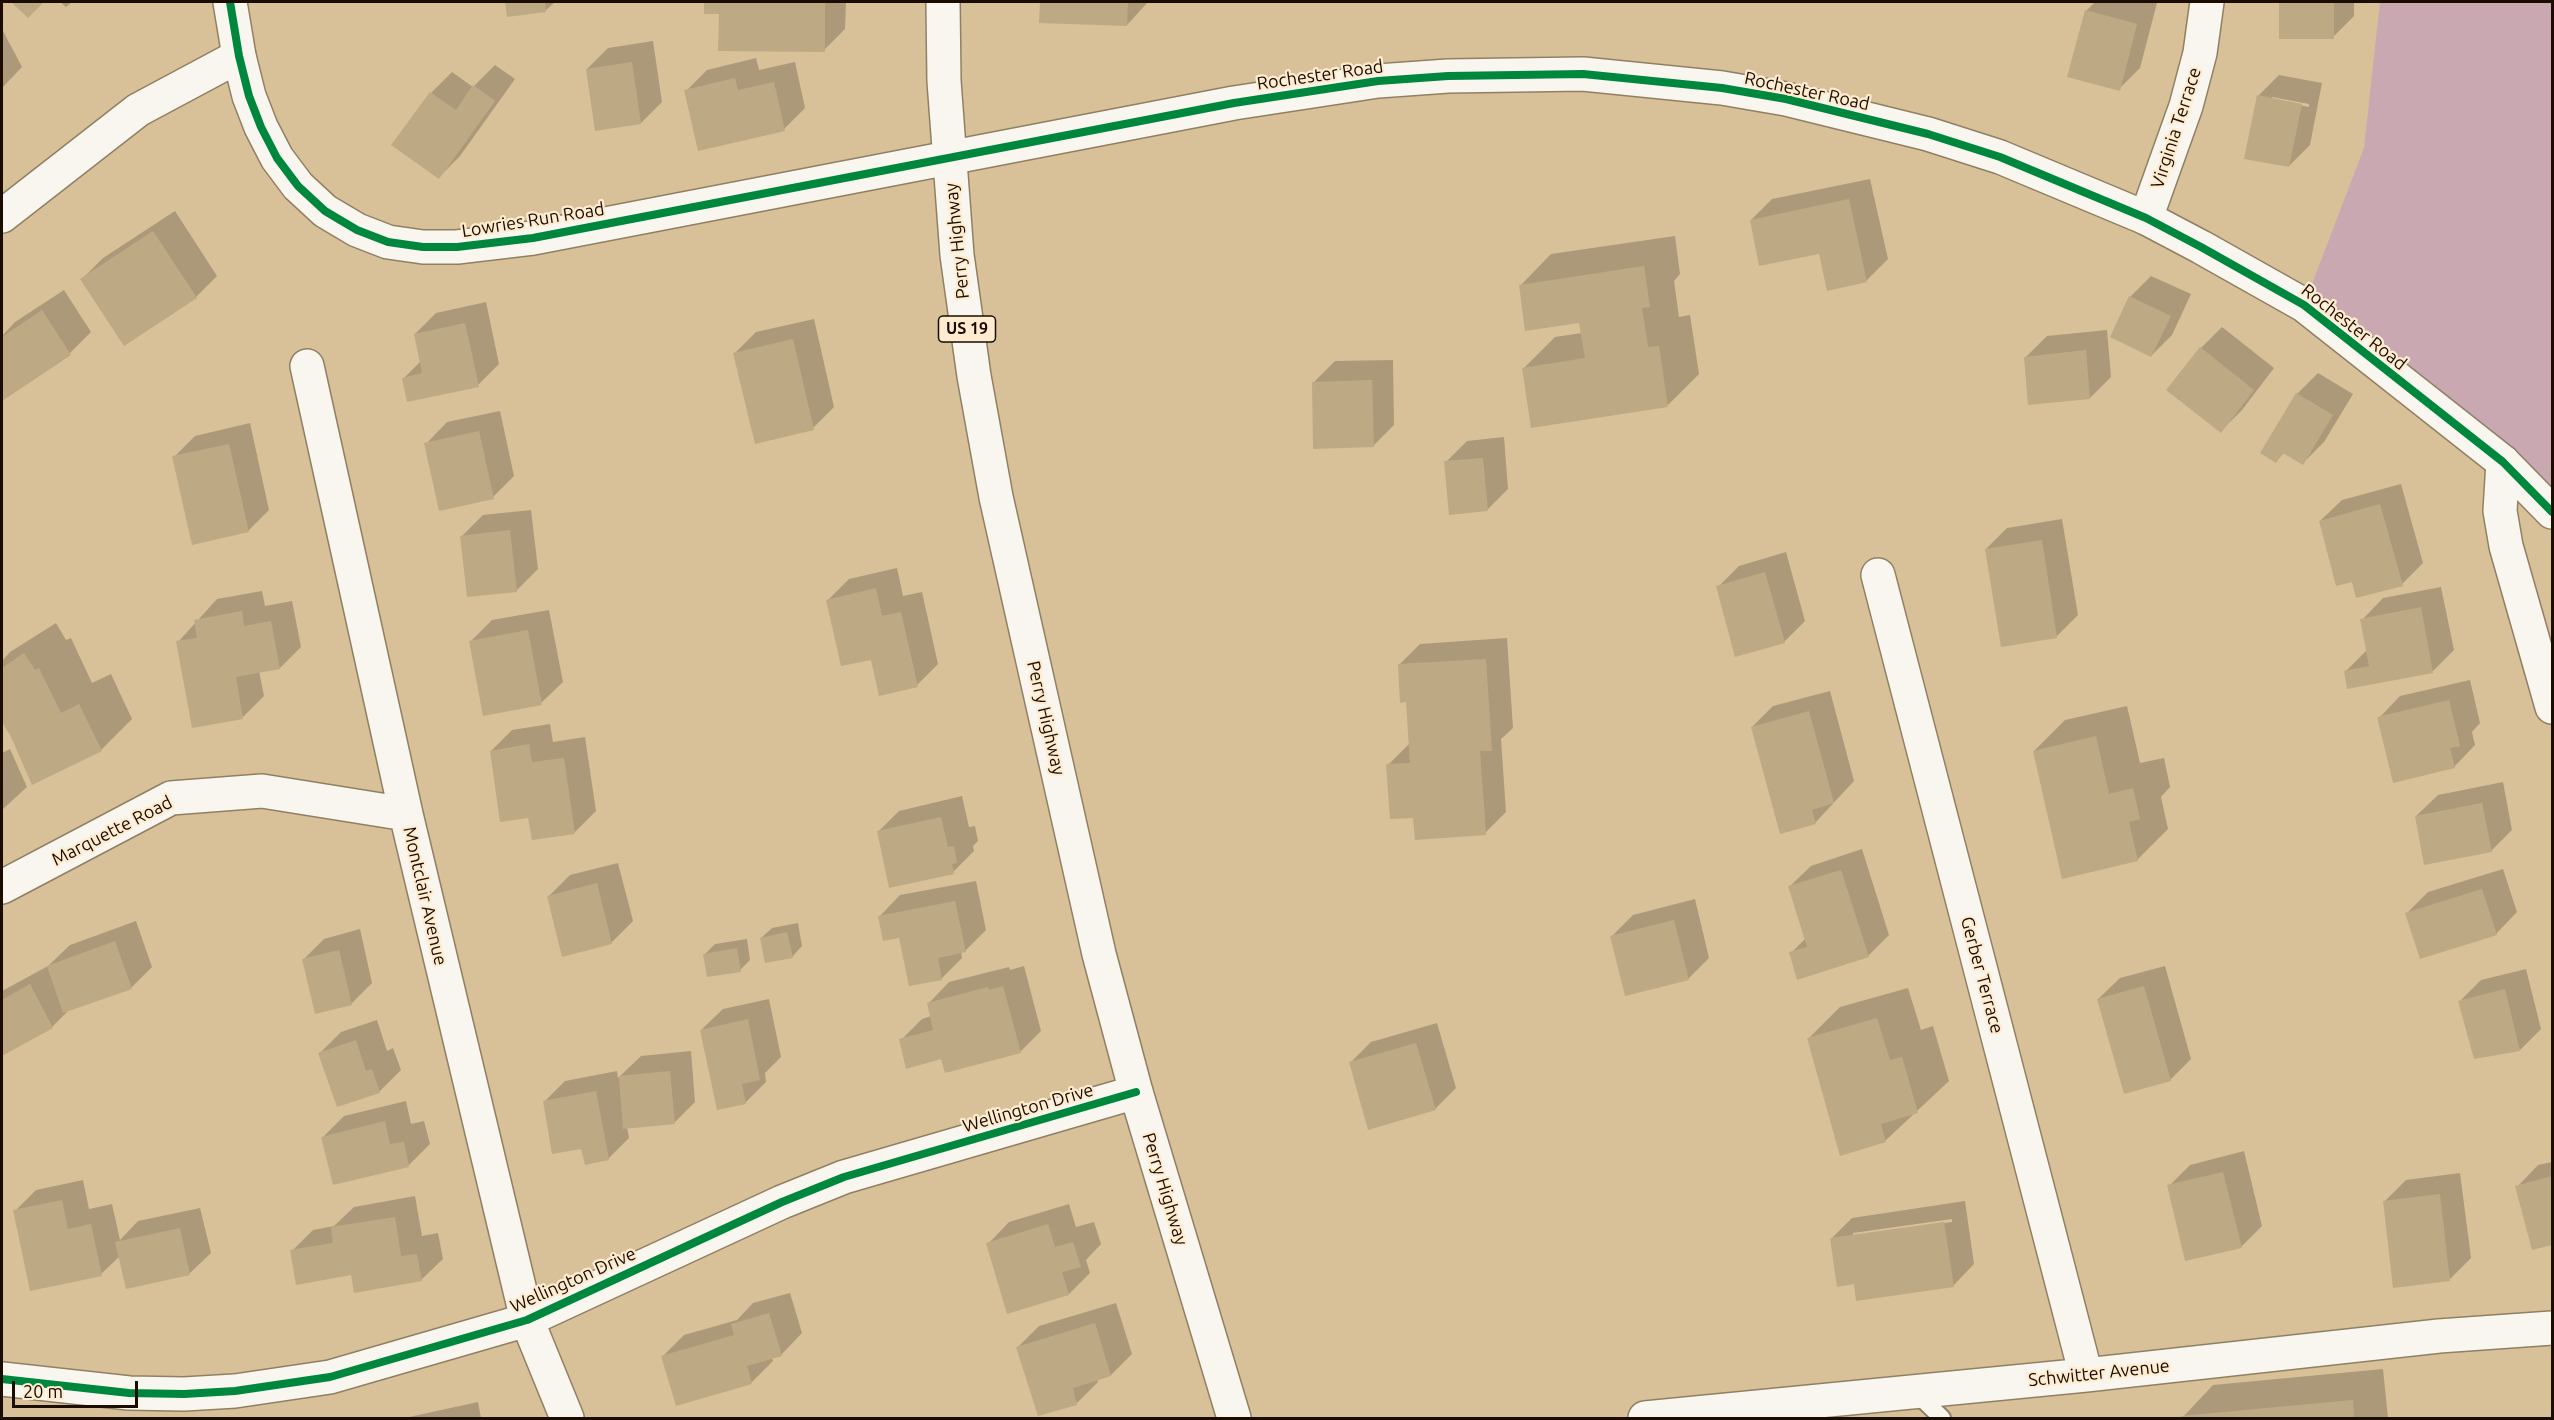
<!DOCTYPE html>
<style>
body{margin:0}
#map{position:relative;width:2554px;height:1420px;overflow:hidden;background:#d8c098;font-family:Ubuntu,sans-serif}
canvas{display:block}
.frame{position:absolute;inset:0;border:3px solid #1a0d00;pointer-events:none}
.scale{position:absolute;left:12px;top:1381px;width:126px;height:27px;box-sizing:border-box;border:3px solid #1a0d00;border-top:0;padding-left:8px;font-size:18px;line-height:21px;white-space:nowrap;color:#1a0d00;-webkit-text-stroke:4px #ffecd0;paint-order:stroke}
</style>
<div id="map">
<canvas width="2554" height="1420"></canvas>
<div class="frame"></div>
<div class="scale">20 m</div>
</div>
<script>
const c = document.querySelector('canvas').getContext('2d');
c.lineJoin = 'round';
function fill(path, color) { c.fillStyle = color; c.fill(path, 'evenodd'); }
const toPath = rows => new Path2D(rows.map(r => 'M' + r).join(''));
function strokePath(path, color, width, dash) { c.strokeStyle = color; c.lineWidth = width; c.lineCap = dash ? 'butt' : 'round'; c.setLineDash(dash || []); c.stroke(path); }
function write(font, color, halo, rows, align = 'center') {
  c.font = font + ' Ubuntu,sans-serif'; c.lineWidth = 4.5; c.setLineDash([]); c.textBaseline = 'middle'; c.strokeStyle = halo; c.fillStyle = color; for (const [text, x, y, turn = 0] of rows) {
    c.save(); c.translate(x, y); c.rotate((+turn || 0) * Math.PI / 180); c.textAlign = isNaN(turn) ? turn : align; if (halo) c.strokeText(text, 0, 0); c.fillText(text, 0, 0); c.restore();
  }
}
fill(toPath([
 [2380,2,2552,2,2552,512,2304,305,2364,148]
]), '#c9a8b2');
fill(toPath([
 [60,2,72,2,66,7],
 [506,2,555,2,545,11,508,16],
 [706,2,846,2,845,29,824,50,720,13,706,13],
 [1041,2,1148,2,1127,25,1041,21],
 [2095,2,2157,3,2140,68,2119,89,2086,11],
 [2281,2,2354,2,2354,16,2333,37,2281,38],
 [2,29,22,67,2,88],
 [653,41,662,102,641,123,587,69,608,48],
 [756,58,759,70,795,62,805,108,784,129,686,91,707,70],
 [495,65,515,79,460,156,439,177,431,93,452,72,473,87],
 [2279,75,2322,83,2310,145,2289,166,2258,96],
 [2272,97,2309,104,2309,107,2272,100],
 [1870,179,1888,259,1867,280,1828,289,1820,252,1751,220,1772,199],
 [175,211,217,276,196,297,82,279,103,258],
 [1675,236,1680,274,1674,281,1679,317,1690,315,1699,374,1668,405,1524,368,1555,337,1582,333,1580,321,1520,286,1551,254],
 [2151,276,2191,294,2172,335,2151,356,2130,297],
 [64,290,91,332,70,353,2,399,2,336,15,322],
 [486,302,499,364,478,385,404,378,421,361,415,334,436,313],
 [814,319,834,407,813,428,735,353,756,332],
 [2222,327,2274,368,2242,410,2221,431,2201,348],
 [2107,330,2111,377,2090,398,2026,357,2047,336],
 [1393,360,1394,425,1373,446,1314,382,1335,361],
 [2318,373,2353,394,2324,442,2303,463,2285,452,2276,461,2297,394],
 [500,411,514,476,493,497,426,444,447,422],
 [250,423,269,510,248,531,174,457,195,436],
 [1504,437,1508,489,1487,510,1446,462,1467,441],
 [2401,484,2423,563,2402,584,2353,580,2320,521,2342,500],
 [531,510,538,569,517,590,462,536,483,515],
 [2062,519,2078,615,2057,636,1986,549,2007,528],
 [1786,552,1805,621,1784,642,1718,587,1739,566],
 [897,568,903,596,922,592,938,664,917,685,872,658,828,600,849,579],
 [2441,587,2454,650,2433,671,2346,671,2368,649,2362,620,2383,598],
 [262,591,265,606,292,601,301,647,280,668,259,671,264,696,243,717,178,642,217,599],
 [549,610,563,682,541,703,471,641,492,620],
 [56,623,66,640,71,638,92,683,111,674,132,719,101,750,13,737,2,719,2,661,10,652],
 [1507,638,1513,728,1501,739,1506,812,1485,833,1415,816,1388,765,1409,744,1407,700,1399,665,1420,644],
 [2470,680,2480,723,2472,732,2475,745,2454,767,2379,718,2400,696],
 [1830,691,1854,781,1815,823,1752,727,1773,706],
 [2127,706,2140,763,2164,758,2170,787,2161,797,2168,829,2137,860,2034,751,2065,720],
 [550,724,553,742,585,737,596,811,574,833,530,816,491,751,512,730],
 [10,749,27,787,2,810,2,753],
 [2503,782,2512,830,2491,851,2416,816,2438,795],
 [962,796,969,827,975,826,978,841,973,846,974,851,953,872,878,832,899,811],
 [1862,849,1889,935,1868,956,1791,953,1806,938,1789,887,1811,866],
 [618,863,633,921,611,943,549,896,570,875],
 [2503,869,2517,912,2496,934,2407,913,2428,892],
 [976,881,986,930,965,951,961,952,962,958,941,979,879,917,900,895],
 [1695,899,1709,958,1688,979,1612,936,1633,915],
 [136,921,152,967,131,988,70,1009,52,1027,2,1054,2,991,48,966,70,945],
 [798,923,802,946,792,957,761,938,772,928],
 [360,929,372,983,351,1004,303,960,324,939],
 [747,939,750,960,740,970,705,954,715,944],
 [1024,966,1041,1031,1020,1052,943,1058,901,1040,922,1019,931,1016,928,1004,949,982,1009,967,1010,970],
 [2165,966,2191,1059,2170,1080,2098,999,2120,978],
 [2526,969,2541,1029,2520,1050,2475,1057,2460,1001,2481,980],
 [1908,988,1921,1030,1933,1026,1949,1081,1885,1141,1809,1038,1840,1007],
 [769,999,781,1057,765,1073,766,1082,745,1103,701,1030,723,1009],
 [377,1020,387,1051,393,1048,401,1070,379,1092,320,1053,341,1032],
 [1437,1023,1456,1088,1435,1109,1350,1063,1371,1042],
 [691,1051,695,1102,674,1123,627,1127,629,1138,608,1159,583,1147,544,1102,565,1081,617,1071,618,1078,641,1056],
 [406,1101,411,1124,424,1121,430,1144,409,1165,323,1137,344,1116],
 [2244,1151,2262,1226,2241,1247,2169,1186,2190,1165],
 [2552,1162,2552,1243,2533,1248,2517,1187,2538,1165],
 [2460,1173,2471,1258,2450,1279,2385,1201,2406,1180],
 [83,1180,89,1209,112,1204,120,1240,138,1221,200,1208,211,1253,189,1274,120,1256,101,1274,15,1211,36,1190],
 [415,1196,422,1236,438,1233,443,1259,421,1280,352,1273,292,1251,313,1230,334,1226,354,1207],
 [1965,1201,1974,1264,1953,1286,1855,1282,1831,1239,1852,1218],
 [1952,1219,1952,1222,1853,1236,1853,1233],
 [1069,1204,1076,1227,1094,1222,1101,1244,1086,1260,1090,1273,1069,1294,988,1244,1009,1222],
 [790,1293,802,1333,781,1355,772,1357,773,1361,752,1382,677,1404,663,1356,684,1335,737,1320,753,1303],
 [1116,1303,1132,1354,1111,1375,1097,1379,1098,1382,1077,1403,1018,1347,1039,1326],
 [2383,1369,2388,1418,2182,1418,2213,1385],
 [478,1402,481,1418,407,1418,409,1417]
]), '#0003');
fill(toPath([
 [11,2,44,2,28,18],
 [505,2,545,2,546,12,507,17],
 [704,2,825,2,825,52,718,51,719,14,704,14],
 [1040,2,1128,2,1127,26,1039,23],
 [2279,2,2334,2,2334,39,2279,39],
 [2085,10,2137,24,2120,91,2067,77],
 [632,62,641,124,595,131,586,69],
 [735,78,738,90,774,82,785,131,698,151,684,90],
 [473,85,495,101,439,179,391,145,430,92,456,110],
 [2257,95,2302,104,2289,167,2244,159],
 [1849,199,1867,282,1827,291,1819,254,1759,266,1750,220],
 [153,231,197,298,124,346,80,279],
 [1644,266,1650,307,1642,308,1648,347,1659,346,1668,407,1531,428,1522,368,1585,358,1579,323,1525,331,1519,285],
 [2129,296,2171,316,2151,357,2110,337],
 [42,310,71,355,2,401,2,337],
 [465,323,479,387,407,402,402,378,422,373,414,334],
 [793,339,814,430,755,444,733,353],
 [2200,347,2254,390,2221,433,2166,390],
 [2086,350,2090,399,2028,405,2024,357],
 [1372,380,1374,447,1313,449,1312,382],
 [2296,393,2333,415,2303,465,2283,453,2276,463,2260,453],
 [479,431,494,499,439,511,424,443],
 [229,444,249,532,192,545,172,456],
 [1483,458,1488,511,1449,515,1444,461],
 [2380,504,2403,586,2356,598,2352,582,2336,586,2319,521],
 [510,530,517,592,467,597,460,536],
 [2042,540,2057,638,2001,647,1985,549],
 [1765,572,1785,643,1735,657,1716,586],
 [876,588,882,616,901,612,918,687,879,696,871,660,841,666,826,600],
 [2421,607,2433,673,2347,689,2344,671,2369,666,2360,619],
 [242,611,244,626,271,621,280,669,236,677,243,719,192,728,176,641,197,638,194,620],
 [528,630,542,705,483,716,469,641],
 [24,653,35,670,39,668,61,713,79,704,102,751,32,785,11,737,2,722,2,668],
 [1486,659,1492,751,1480,751,1486,835,1415,840,1413,818,1390,819,1386,764,1410,763,1406,702,1400,703,1398,664],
 [2449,700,2460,746,2450,748,2455,768,2393,783,2377,717],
 [1809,711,1834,803,1812,810,1816,824,1780,834,1751,727],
 [2096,736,2109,794,2133,788,2140,819,2129,822,2138,861,2062,879,2033,751],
 [529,744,532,762,564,758,575,834,532,840,528,818,500,822,490,751],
 [2482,803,2492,852,2424,865,2415,816],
 [941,817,948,847,954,846,957,863,952,864,954,874,889,888,877,831],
 [1841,870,1869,957,1797,980,1789,952,1807,947,1788,886],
 [597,883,612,944,562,957,547,896],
 [2482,889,2497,935,2420,959,2405,913],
 [955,901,966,952,938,958,942,980,909,986,899,938,883,941,878,916],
 [1674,920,1689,980,1625,996,1610,936],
 [787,932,793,958,765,963,760,938],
 [115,941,132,989,63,1013,47,966],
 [737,948,741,972,707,977,703,954],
 [339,950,352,1005,315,1014,302,959],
 [30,984,53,1028,2,1056,2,1000],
 [1003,986,1021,1053,945,1073,941,1059,906,1069,899,1039,933,1030,927,1003,988,987,989,990],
 [2144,986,2171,1081,2124,1094,2097,999],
 [2505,989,2520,1051,2474,1059,2458,1001],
 [1877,1018,1890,1060,1902,1057,1918,1113,1881,1124,1886,1142,1840,1156,1807,1038],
 [748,1019,760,1080,742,1084,746,1104,717,1110,700,1030],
 [356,1040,366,1071,372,1069,380,1093,337,1107,318,1053],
 [1416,1043,1436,1110,1368,1130,1349,1062],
 [670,1071,675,1124,623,1129,619,1076],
 [596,1091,609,1160,585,1165,581,1149,552,1154,543,1101],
 [385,1121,390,1144,404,1142,409,1167,333,1185,321,1137],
 [2223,1172,2242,1248,2185,1261,2167,1185],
 [2552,1176,2552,1245,2532,1250,2515,1186],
 [2440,1194,2450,1281,2393,1288,2383,1201],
 [62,1200,68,1229,91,1224,102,1276,30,1291,13,1210],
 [395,1217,401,1256,417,1254,422,1281,354,1293,351,1275,296,1285,290,1250,333,1243,331,1227],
 [1944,1222,1954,1287,1856,1301,1854,1284,1837,1287,1830,1238],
 [1048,1224,1055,1247,1073,1242,1081,1267,1062,1272,1069,1295,1007,1314,986,1243],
 [180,1228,190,1275,126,1289,115,1242],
 [769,1313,782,1356,747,1366,752,1384,676,1406,661,1356,734,1335,731,1324],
 [1095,1323,1111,1376,1073,1388,1077,1405,1038,1416,1016,1347],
 [2353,1400,2354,1418,2181,1418,2181,1416]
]), '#bea985');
const lane = toPath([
 [1915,1392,1942,1418]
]);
const street = toPath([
 [2,216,138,110,239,56],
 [2146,218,2186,106,2200,53,2207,2],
 [307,366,406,814,527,1320,567,1418],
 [2503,462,2500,511,2506,546,2552,707],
 [1878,575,2086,1375],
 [2,887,171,798,262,791,406,814],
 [2,1379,129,1393,184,1394,235,1391,330,1377,527,1320,782,1202,844,1177,1136,1092],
 [1645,1418,2086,1375,2439,1336,2552,1328]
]);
const secondary = toPath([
 [230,2,239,56,249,96,261,127,277,158,298,186,325,211,357,230,388,242,423,247,457,247,533,238,1234,103,1378,81,1448,76,1583,74,1722,88,1786,99,1928,134,2000,157,2146,218,2201,247,2304,305,2503,462,2552,512]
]);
const primary = toPath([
 [943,2,944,81,957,255,974,376,996,497,1099,954,1136,1092,1234,1418]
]);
strokePath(lane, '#908063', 20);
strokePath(street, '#908063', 36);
strokePath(secondary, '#908063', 36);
strokePath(primary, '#908063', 36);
strokePath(lane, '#f9f6f0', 16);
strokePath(street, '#f9f6f0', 33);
strokePath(secondary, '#f9f6f0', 33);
strokePath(primary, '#f9f6f0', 33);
strokePath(toPath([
 [230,2,239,56,249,96,261,127,277,158,298,186,325,211,357,230,388,242,423,247,457,247,533,238,1234,103,1378,81,1448,76,1583,74,1722,88,1786,99,1928,134,2000,157,2146,218,2201,247,2304,305,2503,462,2552,512],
 [2,1379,129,1393,184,1394,235,1391,330,1377,527,1320,782,1202,844,1177,1136,1092]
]), '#00873e', 8);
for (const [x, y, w] of [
 [967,329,57]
]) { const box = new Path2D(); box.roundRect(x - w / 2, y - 13, w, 26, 4.5); c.fillStyle = '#ffecd0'; c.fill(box); strokePath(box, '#1a0d00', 1.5); }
write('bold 16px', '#1a0d00', null, [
 ["US 19",967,329]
]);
write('18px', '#1a0d00', '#ffecd0', [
 ["Rochester Road",1320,75,-8],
 ["Rochester Road",1807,91,12],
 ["Virginia Terrace",2176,128,-72],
 ["Lowries Run Road",533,220,-9],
 ["Perry Highway",957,241,-96],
 ["Rochester Road",2354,327,38],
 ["Perry Highway",1046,718,77],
 ["Marquette Road",112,831,-27],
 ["Montclair Avenue",425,896,77],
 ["Gerber Terrace",1982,975,75],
 ["Wellington Drive",1028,1108,-16],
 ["Perry Highway",1165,1189,73],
 ["Wellington Drive",573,1280,-24],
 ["Schwitter Avenue",2099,1373,-6]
]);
</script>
